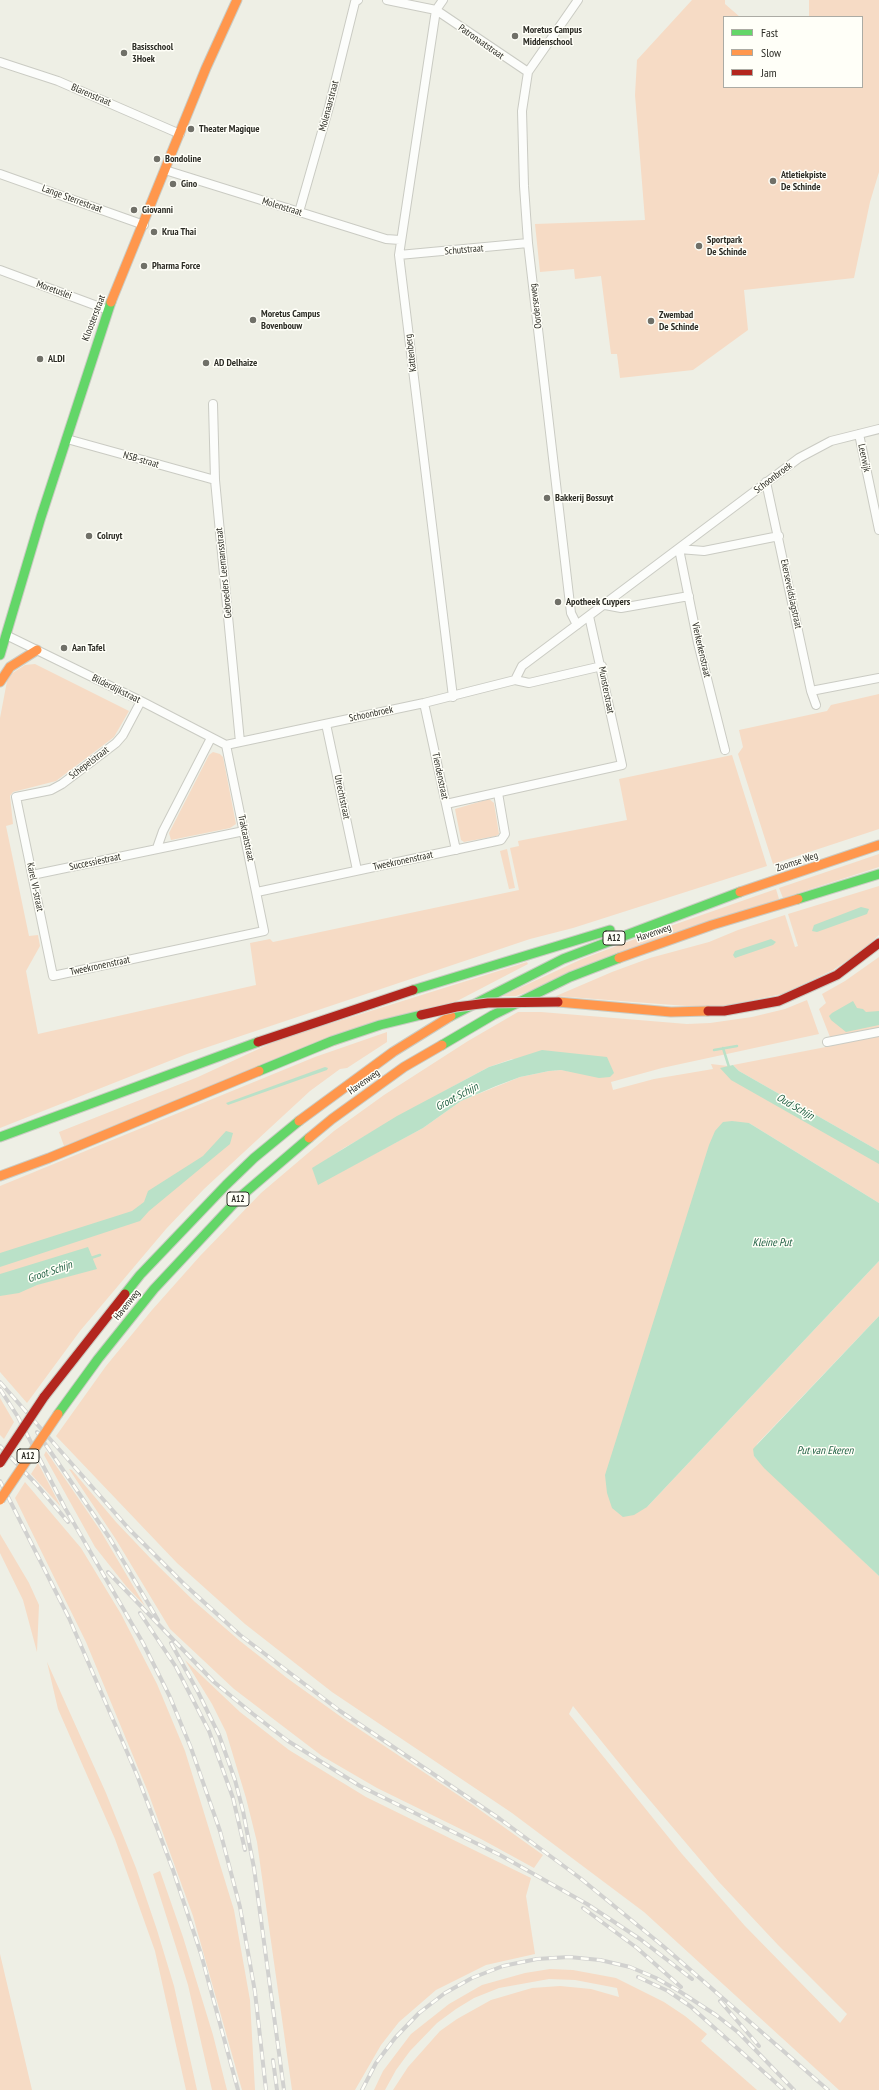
<!DOCTYPE html>
<style>
body{margin:0}
#map{position:relative;width:879px;height:2090px;overflow:hidden;background:#eeefe5;font-family:"PT Sans Narrow",sans-serif}
canvas{display:block}
.legend{position:absolute;left:723px;top:16px;width:140px;height:72px;box-sizing:border-box;background:#fffff8;border:1px solid #ababa4;margin:0;padding:5px 7px;list-style:none;font-size:12px;color:#2c2c25}
.legend li{display:flex;align-items:center;gap:8px;height:20px}
.legend b{width:20px;border:1px solid #ababa4}
</style>
<div id="map">
<canvas width="879" height="2090"></canvas>
<ul class="legend">
<li><b style="height:5px;background:#63d668"></b>Fast</li>
<li><b style="height:5px;background:#ff974d"></b>Slow</li>
<li><b style="height:5px;background:#b3261e"></b>Jam</li>
</ul>
</div>
<script>
const c = document.querySelector('canvas').getContext('2d');
c.lineJoin = 'round';
function fill(path, color) { c.fillStyle = color; c.fill(path, 'evenodd'); }
const toPath = rows => new Path2D(rows.map(r => 'M' + r).join(''));
function strokePath(path, color, width, dash) { c.strokeStyle = color; c.lineWidth = width; c.lineCap = dash ? 'butt' : 'round'; c.setLineDash(dash || []); c.stroke(path); }
function write(font, color, halo, rows, align = 'center') {
  c.font = font + ' "PT Sans Narrow",sans-serif'; c.lineWidth = 3; c.setLineDash([]); c.textBaseline = 'middle'; c.strokeStyle = halo; c.fillStyle = color; for (const [text, x, y, turn = 0] of rows) {
    c.save(); c.translate(x, y); c.rotate((+turn || 0) * Math.PI / 180); c.textAlign = isNaN(turn) ? turn : align; if (halo) c.strokeText(text, 0, 0); c.fillText(text, 0, 0); c.restore();
  }
}
fill(toPath([
 [692,0,725,0,725,4,740,17,781,17,724,17,724,87,862,87,862,17,809,17,809,0,879,0,879,172,870,202,854,278,744,290,748,330,693,370,620,378,617,354,611,354,601,276,575,279,574,269,540,272,535,224,645,220,635,95,637,60],
 [35,664,129,711,114,737,56,781,13,792,10,796,13,824,6,826,29,936,38,935,40,946,26,971,38,1034,256,985,250,943,270,939,273,942,519,890,510,848,519,846,518,841,627,820,619,779,732,755,767,866,573,928,530,939,187,1054,0,1128,0,718,8,676,25,665],
 [879,694,879,829,773,864,738,754,743,747,739,730,827,711,831,705],
 [213,752,220,754,223,757,236,824,230,828,171,840,169,833,209,755],
 [489,799,494,803,499,834,496,836,464,842,461,840,455,809],
 [507,849,515,888,509,889,500,851],
 [879,854,879,867,783,898,779,888],
 [879,886,879,935,864,949,833,970,782,994,713,1008,556,996,612,972,650,958,709,942,738,930,785,915,795,947,798,946,788,914],
 [776,889,779,899,516,996,502,996,582,959,659,930],
 [879,957,879,1151,739,1071,733,1065,831,1046,830,1037,819,1009,826,1003,822,994,845,981],
 [527,962,528,964,459,1000,64,1146,59,1132,198,1077,278,1040],
 [807,1000,819,1034,662,1068,611,1082,613,1090,654,1079,713,1069,711,1064,728,1066,879,1162,879,1203,749,1123,647,1507,879,1261,879,1316,757,1444,754,1456,879,1576,879,2090,839,2090,644,1912,512,1813,332,1692,245,1624,177,1563,56,1436,106,1366,152,1310,200,1256,261,1193,334,1131,384,1095,468,1041,518,1012,541,1012,687,1024,710,1023,752,1017,785,1009],
 [512,1059,572,1072,561,1070,549,1071,520,1077,461,1101,423,1128,318,1184,313,1169,344,1148,459,1083,489,1067],
 [573,1706,636,1784,719,1882,778,1945,847,2014,840,2023,745,1926,682,1854,569,1714],
 [387,1032,387,1042,347,1068,340,1069,310,1091,204,1189,166,1229,80,1331,27,1403,0,1372,0,1186,315,1057],
 [0,1398,14,1422,4,1439,0,1435],
 [46,1451,100,1530,145,1606,126,1586,95,1547,44,1455],
 [38,1463,60,1505,60,1506,31,1474],
 [69,1469,72,1470,116,1522,153,1561,195,1602,240,1641,287,1678,344,1719,473,1805,543,1855,534,1868,481,1839,377,1788,322,1756,234,1689,170,1629,115,1538],
 [25,1482,81,1548,121,1614,157,1684,185,1751,234,1910,250,2000,255,2090,242,2090,193,1916,148,1792,86,1642,15,1498],
 [0,1534,29,1583,39,1605,37,1652,23,1600,0,1553],
 [185,1660,240,1712,289,1750,366,1797,531,1878,526,1896,535,1954,486,1965,436,1990,399,2022,381,2045,355,2090,292,2090,257,1842,246,1798,226,1732,212,1704],
 [47,1662,106,1793,136,1868,157,1930,174,1986,197,2090,186,2090,155,1951,115,1839,58,1709],
 [160,1871,183,1937,213,2035,227,2090,212,2090,188,1985,153,1874],
 [0,1954,32,2090,0,2090],
 [550,1969,573,1970,616,1978,664,2002,685,2016,707,2034,701,2041,757,2090,393,2090,408,2067,440,2031,457,2019,491,2000,532,1988,560,1986,591,1989,619,1997,617,1988,575,1980,549,1979,499,1988,474,1998,456,2009,437,2023,410,2051,396,2070,385,2090,374,2090,383,2071,411,2034,449,2004,482,1985,525,1973]
]), '#f6dbc5');
fill(toPath([
 [861,907,869,909,867,914,817,932,812,931,814,925],
 [771,939,776,942,773,945,735,958,733,955,735,951],
 [853,1001,857,1008,863,1009,866,1012,879,1011,879,1025,846,1032,831,1020,829,1016,832,1013],
 [542,1050,607,1057,614,1073,610,1077,599,1078,561,1070,549,1071,520,1077,496,1086,461,1101,423,1128,318,1185,312,1168,397,1116,489,1067],
 [733,1065,739,1071,879,1151,879,1164,731,1080,720,1068],
 [325,1067,328,1068,327,1070,228,1105,226,1103],
 [732,1121,749,1123,879,1203,879,1261,647,1507,634,1515,623,1517,612,1508,607,1493,605,1475,709,1145,715,1131,723,1122],
 [226,1131,233,1133,230,1144,149,1211,140,1221,0,1267,0,1253,132,1211,144,1202,148,1191,203,1156],
 [88,1247,97,1269,37,1285,19,1293,0,1296,0,1274],
 [879,1316,879,1576,764,1468,754,1456,753,1449]
]), '#bae1c8');
strokePath(toPath([
 [723,1048,729,1067],
 [714,1050,737,1046],
 [91,1258,100,1255]
]), '#bae1c8', 2.5);
const street = toPath([
 [387,0,436,10,528,72],
 [443,0,436,10,399,255,453,697],
 [0,62,58,81,180,134],
 [165,170,386,239,400,240],
 [0,174,144,225],
 [299,212,329,107,355,2,358,0],
 [399,255,528,243],
 [0,270,108,310],
 [213,404,215,480,240,742],
 [859,434,879,530],
 [67,439,215,480],
 [766,482,811,691,816,705],
 [605,605,621,608,689,596],
 [577,625,571,613,528,243,524,186,522,111,528,72,578,0],
 [6,635,141,701,226,745],
 [515,680,529,683,602,666],
 [811,691,879,678],
 [141,701,123,735,116,743,62,784,51,790,16,797,53,976,264,931,226,745],
 [424,703,456,850],
 [326,724,357,870],
 [226,745,424,703,515,680,522,666,799,458,831,441,879,429],
 [725,750,698,643,679,549,704,551,779,536],
 [446,804,622,765,589,616],
 [157,848,163,831,211,738],
 [32,875,244,831],
 [257,892,501,840,505,834,498,793],
 [827,1042,879,1032]
]);
const fast = toPath([
 [0,655,41,517,111,302],
 [798,899,879,874],
 [413,990,610,930],
 [451,1016,563,959,740,892],
 [442,1045,493,1015,570,977,619,958],
 [259,1071,332,1041,380,1025,421,1015],
 [0,1137,258,1042],
 [125,1294,140,1275,226,1185,254,1158,299,1121],
 [58,1414,98,1359,154,1289,240,1197,309,1138]
]);
const slow = toPath([
 [111,302,206,68,237,0],
 [0,682,10,667,37,650],
 [740,892,879,845],
 [619,958,712,925,798,899],
 [558,1002,671,1012,708,1011],
 [299,1121,393,1052,451,1016],
 [309,1138,332,1119,404,1067,442,1045],
 [0,1176,49,1158,259,1071]
]);
const jam = toPath([
 [708,1011,724,1011,779,1001,837,975,879,943],
 [258,1042,413,990],
 [44,1397,125,1294]
]);
strokePath(street, '#cacbc3', 10);
strokePath(fast, '#cacbc3', 11);
strokePath(slow, '#cacbc3', 11);
strokePath(jam, '#cacbc3', 11);
strokePath(street, '#fcfdfb', 8);
strokePath(fast, '#63d668', 9);
strokePath(slow, '#ff974d', 9);
strokePath(jam, '#b3261e', 9);
const rail = toPath([
 [0,1382,130,1530,184,1584,240,1635,340,1711,500,1819,580,1878,663,1946,828,2090],
 [0,1389,18,1417,65,1508,143,1643,170,1697,191,1748,220,1831,240,1907,255,1992,266,2090],
 [37,1432,109,1537,158,1620],
 [0,1446,37,1485,68,1522],
 [0,1481,69,1618,137,1775,173,1870,201,1954,238,2090],
 [108,1572,214,1682,253,1714,288,1741,360,1786,500,1855,587,1904,640,1939,692,1979],
 [140,1613,176,1667,209,1731,233,1798,245,1850],
 [171,1643,198,1692,219,1735,235,1780,243,1811,254,1868,284,2090],
 [583,1908,637,1948,681,1987],
 [638,1977,668,1991,690,2006,784,2090],
 [720,2001,759,2046],
 [273,2060,277,2090],
 [362,2090,376,2063,395,2038,419,2013,445,1993,472,1978,503,1966,537,1959,569,1957,600,1960,630,1967,656,1978,679,1991,716,2015,739,2033,794,2090]
]);
strokePath(rail, '#d1d1cf', 4);
strokePath(rail, '#fffff8', 2.5, [8]);
const slowBridge = toPath([
 [0,1500,58,1414]
]);
const jamBridge = toPath([
 [421,1015,456,1007,488,1003,558,1002],
 [0,1463,44,1397]
]);
strokePath(slowBridge, '#cacbc3', 11, []);
strokePath(jamBridge, '#cacbc3', 11, []);
strokePath(slowBridge, '#ff974d', 9);
strokePath(jamBridge, '#b3261e', 9);
for (const [x, y, r, color] of [
 [515,36,4,"#707068"],
 [124,53,4,"#707068"],
 [191,129,4,"#707068"],
 [157,159,4,"#707068"],
 [773,181,4,"#707068"],
 [173,184,4,"#707068"],
 [134,210,4,"#707068"],
 [154,232,4,"#707068"],
 [699,246,4,"#707068"],
 [144,266,4,"#707068"],
 [253,320,4,"#707068"],
 [651,321,4,"#707068"],
 [40,359,4,"#707068"],
 [206,363,4,"#707068"],
 [547,498,4,"#707068"],
 [89,536,4,"#707068"],
 [558,602,4,"#707068"],
 [64,648,4,"#707068"]
]) { const dot = new Path2D(); dot.arc(x, y, r, 0, 2 * Math.PI); c.fillStyle = color; c.fill(dot); strokePath(dot, '#fffff8', 1.5); }
for (const [x, y, w] of [
 [614,938,22],
 [238,1199,22],
 [28,1456,22]
]) { const box = new Path2D(); box.roundRect(x - w / 2, y - 7, w, 14, 3); c.fillStyle = '#fffff8'; c.fill(box); strokePath(box, '#2c2c25', 1); }
write('bold 9px', '#2c2c25', null, [
 ["A12",614,938],
 ["A12",238,1199],
 ["A12",28,1456]
]);
write('bold 10px', '#2c2c25', '#fffff8', [
 ["Moretus Campus",523,30],
 ["Middenschool",523,42],
 ["Basisschool",132,47],
 ["3Hoek",132,59],
 ["Theater Magique",199,129],
 ["Bondoline",165,159],
 ["Atletiekpiste",781,175],
 ["De Schinde",781,187],
 ["Gino",181,184],
 ["Giovanni",142,210],
 ["Krua Thai",162,232],
 ["Sportpark",707,240],
 ["De Schinde",707,252],
 ["Pharma Force",152,266],
 ["Moretus Campus",261,314],
 ["Bovenbouw",261,326],
 ["Zwembad",659,315],
 ["De Schinde",659,327],
 ["ALDI",48,359],
 ["AD Delhaize",214,363],
 ["Bakkerij Bossuyt",555,498],
 ["Colruyt",97,536],
 ["Apotheek Cuypers",566,602],
 ["Aan Tafel",72,648]
], 'left');
write('10px', '#2c2c25', '#fffff8', [
 ["Patronaatstraat",481,42,35],
 ["Blarenstraat",91,95,23],
 ["Molenaarstraat",329,106,-75],
 ["Lange Sterrestraat",72,199,20],
 ["Molenstraat",282,207,17],
 ["Schutstraat",464,250,-5],
 ["Moretuslei",54,290,20],
 ["Oorderseweg",536,306,-97],
 ["Kloosterstraat",94,318,-69],
 ["Kattenberg",411,353,-97],
 ["Leerwijk",864,458,78],
 ["NSB-straat",141,460,16],
 ["Schoonbroek",773,478,-37],
 ["Gebroeders Leemansstraat",224,573,-96],
 ["Ekerseveldslagstraat",791,594,78],
 ["Vierkerkenstraat",701,650,77],
 ["Bilderdijkstraat",116,689,26],
 ["Munsterstraat",606,690,79],
 ["Schoonbroek",371,714,-12],
 ["Schepelstraat",89,763,-37],
 ["Tiendenstraat",440,776,78],
 ["Utrechtstraat",342,797,78],
 ["Traktaatstraat",246,838,78],
 ["Tweekronenstraat",403,861,-12],
 ["Successiestraat",95,862,-12],
 ["Zoomse Weg",797,862,-18],
 ["Karel VI-straat",35,887,78],
 ["Havenweg",654,933,-19],
 ["Tweekronenstraat",100,966,-12],
 ["Havenweg",364,1082,-35],
 ["Havenweg",127,1305,-51]
]);
write('italic 11px', '#1d5e41', '#fffff8', [
 ["Groot Schijn",457,1097,-28],
 ["Oud Schijn",795,1107,30],
 ["Kleine Put",772,1243],
 ["Groot Schijn",50,1272,-19],
 ["Put van Ekeren",825,1451]
]);
</script>
